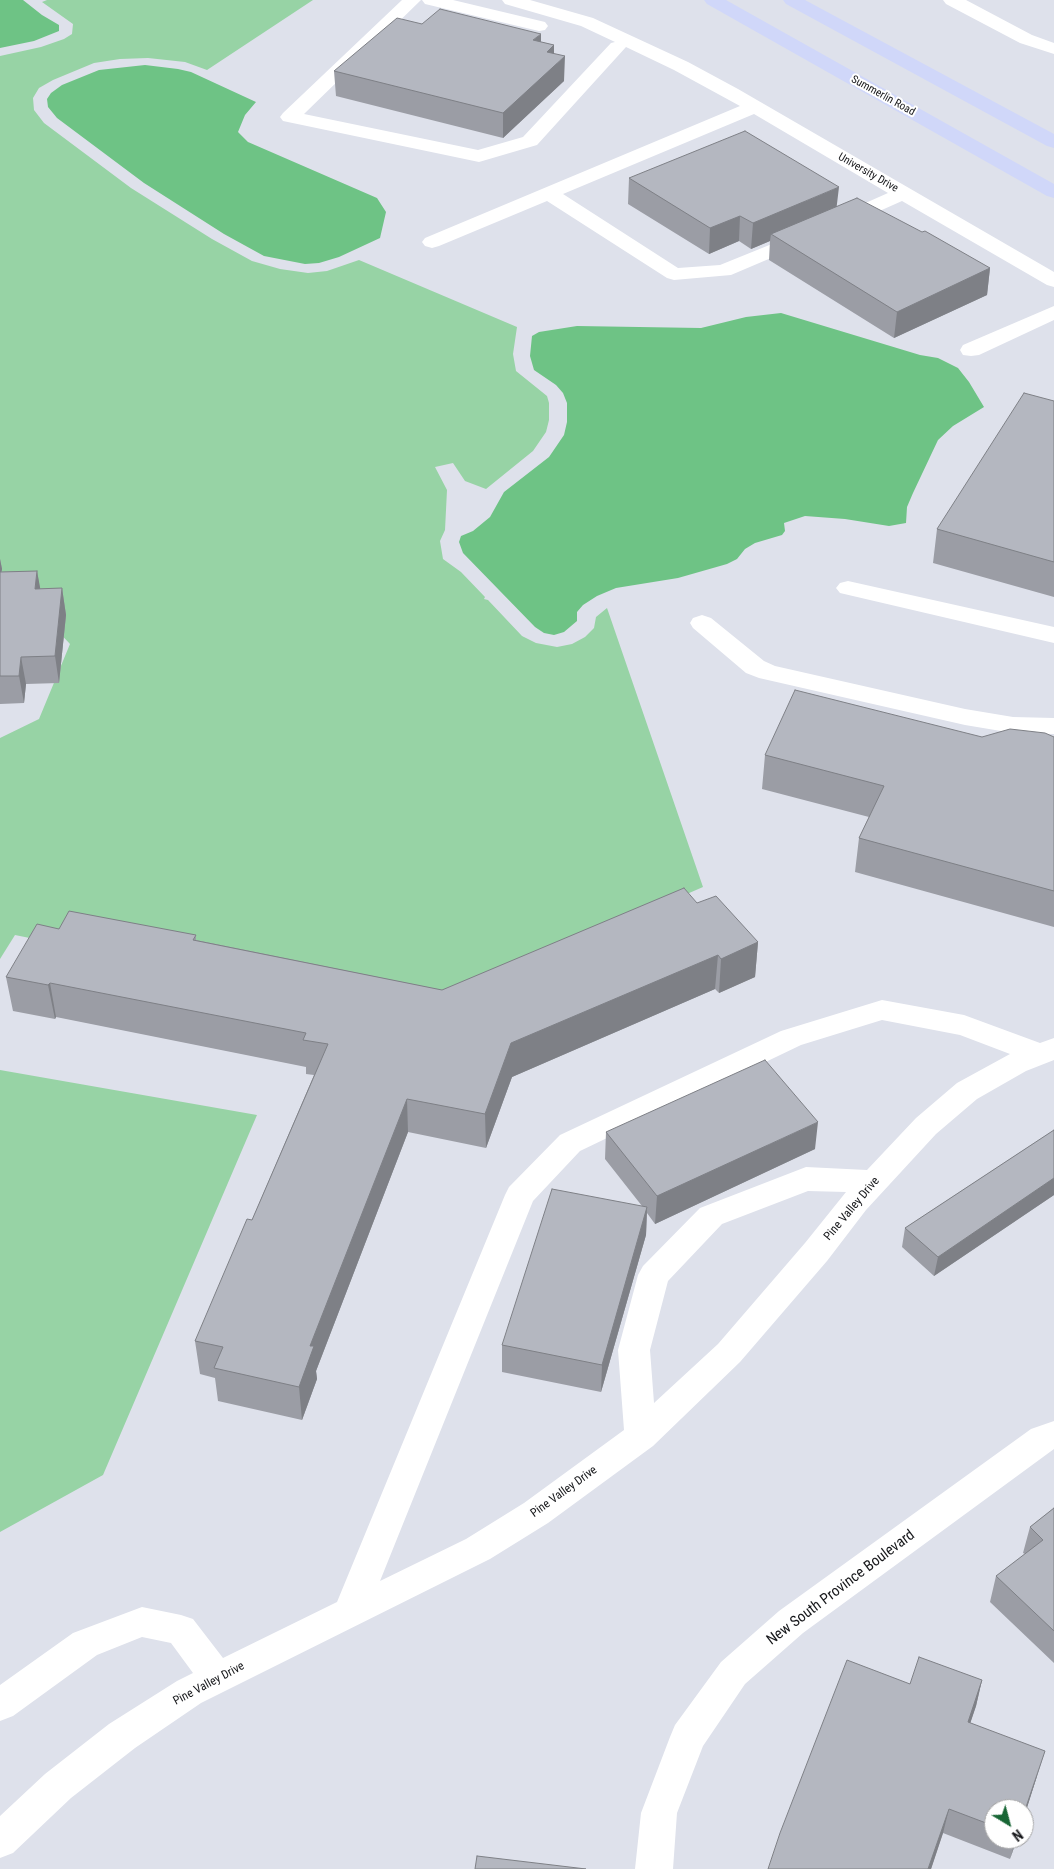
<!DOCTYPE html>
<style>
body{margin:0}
#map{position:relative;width:1054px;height:1869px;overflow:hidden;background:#dee1eb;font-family:"Roboto Condensed",sans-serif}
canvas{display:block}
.north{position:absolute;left:984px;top:1799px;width:50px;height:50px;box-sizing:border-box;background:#fff;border:1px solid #a2a2a3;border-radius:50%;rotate:143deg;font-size:14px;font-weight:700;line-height:20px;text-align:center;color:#16171a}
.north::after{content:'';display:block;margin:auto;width:18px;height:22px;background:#186635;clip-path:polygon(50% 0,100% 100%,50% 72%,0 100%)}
</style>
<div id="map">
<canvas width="1054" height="1869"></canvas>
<div class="north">N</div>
</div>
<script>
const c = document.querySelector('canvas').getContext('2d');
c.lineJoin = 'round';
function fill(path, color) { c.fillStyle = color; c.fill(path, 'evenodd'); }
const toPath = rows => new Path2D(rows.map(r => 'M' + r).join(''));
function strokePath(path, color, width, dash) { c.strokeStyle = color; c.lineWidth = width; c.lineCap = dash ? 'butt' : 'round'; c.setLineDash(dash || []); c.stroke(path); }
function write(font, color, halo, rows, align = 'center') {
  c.font = font + ' "Roboto Condensed",sans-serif'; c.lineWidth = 4; c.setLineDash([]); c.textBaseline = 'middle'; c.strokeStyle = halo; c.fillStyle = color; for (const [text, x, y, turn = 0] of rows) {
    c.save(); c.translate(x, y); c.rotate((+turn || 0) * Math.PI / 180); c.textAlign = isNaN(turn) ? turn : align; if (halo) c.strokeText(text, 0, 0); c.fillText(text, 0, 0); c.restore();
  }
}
fill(toPath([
 [47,0,313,0,207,70,185,62,148,58,120,59,94,63,53,80,39,88,33,98,34,110,44,123,131,188,212,239,252,261,280,269,308,273,327,271,359,260,517,327,513,354,516,371,547,396,549,403,549,420,546,432,533,451,486,489,465,481,453,463,435,467,447,490,445,530,440,541,443,559,461,572,485,597,484,599,488,600,522,636,536,643,557,647,572,644,585,637,594,628,596,617,607,608,703,887,408,1015,15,935,0,959,0,738,39,719,70,644,0,570,0,56,41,47,64,39,72,34,73,24,42,2],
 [0,1070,257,1115,103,1475,0,1532]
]), '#97d3a5');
fill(toPath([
 [0,0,23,0,42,15,59,25,59,31,34,41,0,48],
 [145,65,178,69,191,72,256,102,245,115,238,132,248,142,377,198,386,212,380,238,339,257,319,263,305,264,264,256,224,234,144,183,57,118,48,107,47,99,51,93,62,85,99,70],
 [781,313,920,355,938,358,958,368,969,382,984,407,953,426,938,440,913,493,907,507,906,523,889,526,845,519,805,516,784,523,785,531,782,535,755,543,745,549,737,559,727,564,678,578,616,588,597,596,583,605,577,612,577,621,564,632,554,635,544,633,535,627,463,553,459,542,461,536,473,531,490,517,504,492,549,457,564,435,567,422,567,403,563,393,556,385,534,370,530,356,532,336,539,332,577,326,701,328,746,317]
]), '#6ec385');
fill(toPath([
 [402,0,421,0,304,114,478,150,523,137,611,43,615,42,581,26,505,4,502,0,530,0,593,18,688,62,738,89,1054,272,1054,287,1047,285,902,201,848,225,841,227,834,225,831,221,834,217,888,193,754,114,563,194,678,268,720,265,804,231,811,233,814,237,811,241,731,275,674,280,667,278,547,201,439,246,432,248,425,246,422,242,425,238,740,106,674,70,626,47,537,145,479,162,283,121,280,117,283,113,402,0],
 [422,0,453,0,545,22,548,26,545,30,539,31,425,4,422,0],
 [943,0,966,0,1032,35,1054,43,1054,54,1020,43,946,4,943,0],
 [1054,306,1054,320,979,355,971,356,963,355,960,350,963,345,1054,306],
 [848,581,1054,627,1054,643,840,593,836,588,840,583,848,581],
 [702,615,711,618,764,661,775,666,965,709,1013,717,1054,718,1054,734,1013,733,965,725,759,678,746,673,693,628,690,623,693,618,702,615],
 [882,1000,964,1015,1040,1043,1054,1038,1054,1060,1026,1071,977,1099,936,1134,866,1210,827,1261,740,1362,653,1446,548,1523,490,1559,201,1703,135,1748,71,1798,13,1853,0,1858,0,1816,45,1774,109,1724,177,1681,193,1673,171,1643,142,1637,97,1655,13,1716,0,1721,0,1685,73,1633,142,1607,181,1615,193,1619,223,1658,337,1602,505,1195,509,1187,560,1135,781,1031,882,1000],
 [882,1020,960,1035,1010,1054,957,1083,916,1118,867,1170,806,1167,700,1208,643,1266,638,1275,618,1350,624,1430,524,1503,466,1539,380,1581,533,1201,580,1151,801,1045,882,1020],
 [808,1191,846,1192,805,1243,718,1344,654,1403,650,1350,668,1281,722,1224,808,1191],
 [1054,1421,1054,1449,803,1633,745,1684,703,1746,677,1813,673,1869,635,1869,641,1813,670,1737,675,1725,721,1662,779,1611,1031,1429,1054,1421]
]), '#fff');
fill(toPath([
 [704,0,726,0,1054,184,1054,198,1047,196,707,4,704,0],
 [783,0,805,0,1054,134,1054,148,1047,146,786,4,783,0]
]), '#d0d7f9');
fill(toPath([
 [422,24,541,42,554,45,554,54,564,81,503,138,336,96,334,71],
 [629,178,837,206,990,268,987,295,894,338,769,260,770,241,751,249,739,241,709,254,628,204],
 [1054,401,1054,597,933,563,937,529],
 [0,559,2,569,1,572,37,571,40,589,62,588,66,615,59,683,26,684,24,703,0,704],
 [982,737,1054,737,1054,927,855,872,859,838,869,817,762,789,765,755],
 [697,903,758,942,755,977,719,993,715,989,512,1077,486,1148,408,1132,316,1371,317,1379,302,1420,218,1401,215,1378,200,1374,195,1341,252,1220,314,1075,306,1074,306,1067,56,1017,55,1019,13,1011,6,977,59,929,196,935,196,940,442,990],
 [1054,1130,1054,1195,934,1276,902,1247,905,1228],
 [606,1132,815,1149,655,1224,647,1213,646,1235,601,1392,502,1372,502,1345,642,1206,605,1159],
 [1054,1508,1054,1663,990,1602,996,1576,1025,1554,1023,1553,1030,1527],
 [982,1680,976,1706,970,1723,1037,1776,1024,1817,1024,1809,994,1809,994,1839,1017,1839,1010,1859,943,1833,931,1869,768,1869]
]), '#9b9da5');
fill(toPath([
 [541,34,541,58,533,40],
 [554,45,554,66,565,56,564,81,503,138,503,113,547,52],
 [839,187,836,212,771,234,770,241,751,249,753,223],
 [740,216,739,241,709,254,710,228],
 [990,268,987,295,894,338,897,312],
 [0,559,2,569,0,582],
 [37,571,42,598,35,589],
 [62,588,66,615,59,683,55,656],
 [21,657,26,684,24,703,19,676],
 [758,942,755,977,719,993,721,959],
 [718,955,715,989,512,1077,486,1148,485,1114,511,1043],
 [50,983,56,1017,55,1019,48,985],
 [407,1099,408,1132,316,1371,317,1379,302,1420,299,1387,310,1346],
 [818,1122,815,1149,655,1224,657,1196],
 [1054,1178,1054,1195,934,1276,938,1257],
 [647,1207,646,1235,601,1392,602,1365],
 [982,1680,976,1706,962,1748,968,1722],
 [1045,1751,1037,1776,1024,1817,1024,1813],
 [949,1809,943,1833,931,1869,928,1869],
 [1016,1839,1017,1839,1010,1859]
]), '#7e8086');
const building = toPath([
 [440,9,541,34,533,40,554,45,547,52,565,56,503,113,334,71,397,18,422,24,440,9],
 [745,131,839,187,753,223,740,216,710,228,629,178,745,131],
 [857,198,922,232,925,231,990,268,897,312,771,234,857,198],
 [1024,393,1054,401,1054,562,937,529,1024,393],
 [37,571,35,589,62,588,55,656,21,657,19,676,0,676,0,572,37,571],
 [795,690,982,737,1010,729,1045,733,1054,737,1054,891,859,838,884,786,765,755,795,690],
 [684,888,697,903,716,896,758,942,721,959,718,955,511,1043,485,1114,407,1099,310,1346,314,1346,299,1387,214,1368,223,1347,195,1341,247,1219,252,1220,328,1044,303,1040,306,1033,50,983,48,985,6,977,37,924,59,929,69,911,196,935,193,940,442,990,684,888],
 [765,1060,818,1122,657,1196,606,1132,765,1060],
 [1054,1130,1054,1178,938,1257,905,1228,1054,1130],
 [552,1189,647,1207,602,1365,502,1345,552,1189],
 [1054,1508,1054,1631,996,1576,1043,1540,1030,1527,1054,1508],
 [919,1657,982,1680,968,1722,1045,1751,1024,1813,1024,1809,994,1809,994,1826,949,1809,928,1869,768,1869,780,1833,847,1660,910,1684,919,1657],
 [477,1856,586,1869,475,1869,477,1856]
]);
fill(building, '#b4b7c0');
strokePath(building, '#7e8086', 1);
write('11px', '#16171a', '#fff', [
 ["Summerlin Road",883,96,29],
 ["University Drive",868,173,30]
]);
write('12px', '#16171a', '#fff', [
 ["Pine Valley Drive",852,1209,-50],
 ["Pine Valley Drive",564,1492,-36],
 ["Pine Valley Drive",209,1684,-28]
]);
write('15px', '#16171a', '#fff', [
 ["New South Province Boulevard",841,1588,-37]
]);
</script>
